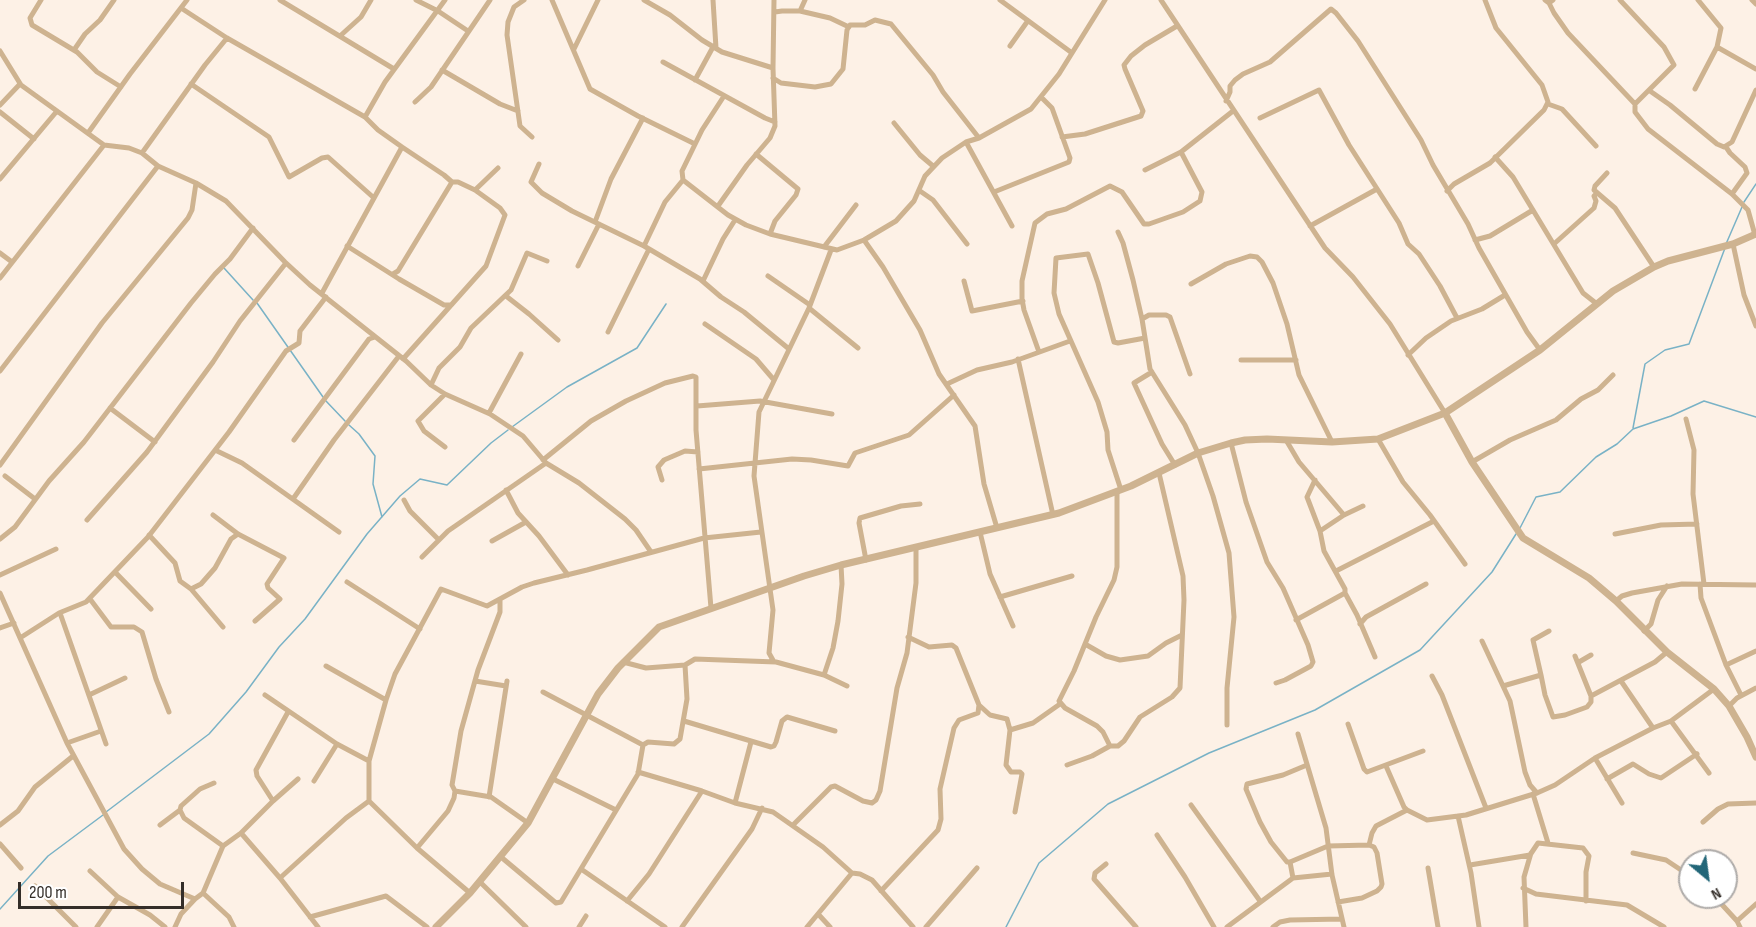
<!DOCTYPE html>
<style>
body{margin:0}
#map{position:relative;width:1756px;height:927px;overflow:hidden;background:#fdf1e6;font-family:"Sofia Sans Condensed",sans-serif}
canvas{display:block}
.north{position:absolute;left:1678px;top:849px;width:60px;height:60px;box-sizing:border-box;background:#fff;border:2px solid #aeaba9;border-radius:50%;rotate:151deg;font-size:16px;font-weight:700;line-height:24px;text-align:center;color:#342e29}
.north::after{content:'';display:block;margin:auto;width:21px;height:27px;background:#226678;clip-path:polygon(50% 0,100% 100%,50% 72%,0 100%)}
.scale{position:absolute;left:18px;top:882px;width:166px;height:27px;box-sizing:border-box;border:3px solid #342e29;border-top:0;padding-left:8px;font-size:18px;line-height:21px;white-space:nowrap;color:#342e29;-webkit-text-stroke:4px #fff;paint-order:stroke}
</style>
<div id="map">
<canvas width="1756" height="927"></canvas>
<div class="north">N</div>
<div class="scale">200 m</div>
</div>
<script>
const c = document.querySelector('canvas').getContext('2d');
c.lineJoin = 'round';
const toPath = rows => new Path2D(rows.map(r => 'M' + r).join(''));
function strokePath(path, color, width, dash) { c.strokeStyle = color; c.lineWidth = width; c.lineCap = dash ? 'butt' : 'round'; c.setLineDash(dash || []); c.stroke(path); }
strokePath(toPath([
 [1744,202,1756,184],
 [1726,244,1742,207],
 [224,268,253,300],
 [257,303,323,397],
 [326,401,345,421],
 [349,425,359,434,375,456,373,484,382,517],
 [512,427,567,387,637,348,666,304],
 [1633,428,1645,364,1665,350,1689,344,1725,248],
 [1520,528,1536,497,1560,492,1596,457,1617,444,1633,429,1671,416,1704,401,1756,417],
 [106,812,209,734,246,692,279,647,305,619,367,534,400,496,420,479,447,485,491,443,508,430],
 [0,909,48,856,103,815],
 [1006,927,1039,863,1108,804,1209,753,1315,710,1420,650,1492,572,1516,534]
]), '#79b2c6', 1.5);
strokePath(toPath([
 [41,0,30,18,32,25,77,52,97,72,121,87],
 [280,0,394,69],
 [416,0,438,11,468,31],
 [524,0,514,7,508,22,507,35,520,126,532,137],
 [552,0,590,89,638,116,695,144],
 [644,0,670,15,702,40,722,52,773,68],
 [713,0,716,48],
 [1000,0,1072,53],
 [1161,0,1325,248,1353,277,1390,324,1445,413],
 [1545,0,1549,3,1553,0],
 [1620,0,1664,47,1674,65,1635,104,1635,112,1648,129,1732,194,1748,210,1755,235],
 [1752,0,1756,4],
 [1549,3,1554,13,1568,33,1635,104],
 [181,8,227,38,365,117,378,130,402,147,322,293],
 [800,11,830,18,849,27],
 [775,12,782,11,800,11,805,0],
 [340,36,361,17,371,0],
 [1010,46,1027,22],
 [1717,47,1756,69],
 [574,49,598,0],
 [74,50,85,34,100,20,114,0],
 [0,51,21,85,104,145,129,148,142,153,158,166,196,183,226,201,285,262,310,285,406,361,431,385,445,394,490,414,523,436,546,463,579,483,625,519,636,530,651,552],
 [663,62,765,118,775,122],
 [442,70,500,104,518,111],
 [773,78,781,83,815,87,831,84,843,69,847,30,850,25,865,25,875,20,891,24,933,75,943,92,979,138],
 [695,80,713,47],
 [191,84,269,137,289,177,322,158,328,157,374,198],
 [1695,89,1717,47,1721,28,1698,0],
 [1650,91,1670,105,1717,144,1724,147,1732,142,1756,90],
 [724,96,702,130,682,171,683,180,728,215,746,225,770,234,837,250,864,240,896,221,914,201,925,176,942,158,966,142,979,138,1031,109,1059,74,1105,0],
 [1226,101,1230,92,1230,86,1235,80,1243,74,1270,62,1331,9,1336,13,1358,41,1421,140,1433,165,1468,224,1479,248,1527,332,1540,350],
 [415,102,431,87,490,0],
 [1548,104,1562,109,1596,146],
 [0,105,20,84],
 [0,112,34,139],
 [365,117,385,82,445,0],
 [1260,118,1319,90,1349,145,1399,223,1408,244,1419,254,1440,286,1457,318],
 [894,123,920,155,933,166],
 [88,133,130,74,187,0],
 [1062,137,1085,134,1141,116,1143,111,1125,69,1124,65,1131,56,1145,45,1177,26],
 [966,142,1012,226],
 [402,147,444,175,452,182,458,182,475,190,500,208,505,215,486,266,403,359],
 [1726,147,1730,153,1745,167,1747,173,1732,194],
 [142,153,205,65,227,38],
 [756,154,798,189,796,195,775,221,770,234],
 [1495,157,1513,177,1583,293,1597,304],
 [539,164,531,182,542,193,572,211,644,246,700,279,721,297,744,312,789,349],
 [1145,170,1181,152,1233,111],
 [1607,173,1595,186,1594,190,1615,208,1654,267],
 [0,179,57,111],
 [475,190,498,168],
 [920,191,933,200,967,244],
 [1447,191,1454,184,1490,163,1544,110,1548,102,1542,85,1496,28,1485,0],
 [994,192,1069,162,1070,158,1052,108,1041,97],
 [718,206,747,165,770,138,775,126,773,68,774,0],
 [595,222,611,179,643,118],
 [1310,226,1377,189],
 [1118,232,1123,243,1133,280,1142,319,1150,369,1185,425,1198,453,1213,496,1229,553,1234,617,1227,688,1227,725],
 [864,240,883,267,920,330,939,374,975,426,984,484,997,528],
 [1475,240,1490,236,1533,210],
 [1555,243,1594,208,1596,201,1594,196,1597,193],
 [1733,244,1744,295,1756,326],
 [347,246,399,279,444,305,451,305],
 [644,246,665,202,683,180],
 [824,247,856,205],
 [0,253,12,262],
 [578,266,599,224],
 [393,274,398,271,452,182],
 [768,276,810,305],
 [0,278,104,145],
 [703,281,723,239,735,220],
 [964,281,972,311,1023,301],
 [1191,284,1226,264,1250,256,1257,257,1262,262,1273,283,1287,324,1299,375,1332,442],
 [506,296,529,314,558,340],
 [809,308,858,348],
 [1142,319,1149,315,1166,315,1170,317,1190,374],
 [705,324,756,359,774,380],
 [608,332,649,249],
 [1039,352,1024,310,1022,299,1022,281,1035,223,1047,214,1066,209,1110,186,1122,192,1144,224,1149,224,1183,212,1200,201,1202,192,1181,152],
 [1408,355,1426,338,1451,321,1482,309,1505,295],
 [1018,359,1053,515],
 [1241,360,1296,360],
 [0,371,158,166],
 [1152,372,1134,383,1162,444,1175,465],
 [947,384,977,370,1012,362,1070,341],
 [431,385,439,368,460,347,471,328,511,290,527,253,547,261],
 [445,394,418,421,424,431,445,447],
 [697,406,760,401,832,414],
 [110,408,155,442],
 [489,413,521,354],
 [1686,419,1694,450,1693,494,1704,584],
 [1378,439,1403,482,1430,515,1465,564],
 [294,440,369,339,375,337],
 [1286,440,1299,462,1344,515],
 [1231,443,1246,502,1267,562,1283,588,1308,645,1313,662,1311,666,1285,680,1276,683],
 [215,450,242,463,339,532],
 [543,460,591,421,626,401,665,383,693,376,696,377,696,430,711,608],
 [1472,462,1510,440,1556,420,1581,399,1598,390,1613,375],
 [0,465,102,323,188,218,192,210,196,183],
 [699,469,792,459,811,460,848,466,855,453,909,435,954,395],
 [5,476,35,499],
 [662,480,658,467,664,460,685,451,698,452],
 [1315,480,1307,497,1320,531,1324,551,1345,589,1345,593,1357,615,1375,657],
 [506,490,518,513,539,536,568,575],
 [1121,490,1108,450,1107,432,1098,402,1059,314,1054,293,1056,258,1088,254,1098,283,1114,342,1118,343,1145,338],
 [293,499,334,440,399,356],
 [404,500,410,511,439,540],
 [213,515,238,534,284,558,267,584,268,588,280,599,255,621],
 [87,520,147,452,213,362,240,321,286,263],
 [1320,531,1344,515,1363,506],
 [980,532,990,574,1013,626],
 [1615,534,1661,525,1697,524],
 [149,535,175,563,180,581,191,589,223,627],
 [0,539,15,527,49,481,84,442,191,303,215,274,230,259,253,228],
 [492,541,526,522],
 [422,557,448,531,546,463],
 [866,560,859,523,860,518,901,506,920,504],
 [1336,571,1434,521],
 [115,572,151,609],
 [0,575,56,549],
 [347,582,420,629],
 [1700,584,1701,598,1726,665,1741,695],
 [191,589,201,584,215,568,231,539,238,534],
 [0,593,67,743,124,849,142,869,160,884,195,899,203,893,229,917,234,927],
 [1000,597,1072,576],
 [90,599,111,627,134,627,142,632,156,679,169,712],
 [1616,601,1622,596,1632,593,1682,584,1756,585],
 [60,613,106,744],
 [1296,620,1345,593],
 [1360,624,1366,617,1426,584],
 [0,628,14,623],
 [1644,631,1651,624,1658,600,1667,586],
 [908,637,929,647,952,645,956,648,979,705,990,715,1007,719,1010,730,1006,765,1011,772,1020,772,1022,774,1015,812],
 [20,638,59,613,86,602,148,537,229,432,286,351,299,343,300,331,326,297],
 [1482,641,1510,701,1525,772,1530,785,1537,793],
 [1085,644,1106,656,1120,660,1148,656,1166,643,1182,635],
 [623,662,646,668,685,665,695,659,776,662,824,675,847,686],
 [774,662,769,653,773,610,754,476,759,412,809,308,831,250],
 [1579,662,1591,655],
 [1726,665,1756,651],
 [326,666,386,700],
 [824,675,833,648,838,621,842,584,841,565],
 [1541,675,1545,695,1553,717,1565,715,1587,707,1591,702,1591,696,1575,656],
 [1432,676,1442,695,1486,808],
 [475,681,506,686],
 [1621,681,1653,728],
 [1503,686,1541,675,1533,640,1549,631],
 [543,692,643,745,648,742,674,744,680,739,687,699,685,665],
 [89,695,125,678],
 [265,695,337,744,369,761],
 [1591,696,1655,662,1667,652],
 [1729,706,1737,698,1756,688],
 [684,721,771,747,774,746,776,742,782,721,787,717,835,731],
 [1671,721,1709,773],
 [1348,724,1364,769,1367,772,1423,751],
 [1010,730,1033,723,1060,704],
 [1298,734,1326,828,1332,875,1344,927],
 [67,743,101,731],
 [1110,746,1103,732,1097,726,1065,708,1059,701,1074,671,1096,617,1114,580,1117,567,1117,491],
 [1595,758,1622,803],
 [1067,765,1092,756,1110,746,1118,746,1124,741,1140,717,1172,697,1180,688,1184,600,1183,576,1159,473],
 [1307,765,1283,775,1247,784,1246,789,1260,822,1271,842,1287,862,1290,862,1328,846,1369,845,1374,847,1377,853,1382,884,1381,887,1377,891,1362,898,1338,902],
 [1386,766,1404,807,1407,810,1427,820,1466,815,1537,793,1555,785,1595,758,1653,728,1671,721,1714,689],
 [638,772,702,791,735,803,773,812,823,847,852,873,860,874,872,880,913,927],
 [553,779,616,810],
 [1607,779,1633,764,1649,774,1661,778,1697,754],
 [314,781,337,744],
 [214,783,200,789,181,806,180,810,184,818,223,846],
 [455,791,491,797,528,823],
 [1533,794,1548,843],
 [489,797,507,681],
 [273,801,298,779],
 [369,801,417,848],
 [735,803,751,742],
 [1191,805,1260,901],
 [1458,816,1471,873,1479,927],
 [1703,822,1718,809,1728,804,1756,803],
 [0,825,18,811,35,787,73,756],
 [160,825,180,810],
 [793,825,831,787,835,786,863,801,872,803,876,800,880,791,897,688,907,653,916,583,916,548],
 [241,833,280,878,318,927],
 [1157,835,1185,877,1214,927],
 [0,844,21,868],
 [1369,845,1372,833,1376,826,1407,810],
 [1633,853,1666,860,1690,876],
 [501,857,556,903,561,902,638,774,643,745],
 [1710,861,1715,856],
 [1290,862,1293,878],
 [1106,864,1095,873,1094,879,1136,927],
 [1470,865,1530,855,1538,843,1583,848,1589,856,1586,872,1586,901],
 [1428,868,1438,927],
 [581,869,665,927],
 [90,871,118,897,150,915,165,927],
 [280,878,346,818,369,801,369,761,386,700,395,674,441,589,487,606,522,587,534,583,587,570,704,538,761,532],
 [480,882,526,927],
 [35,886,76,927],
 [1523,888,1536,894,1627,905,1664,927],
 [881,891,938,830,941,819,940,789,954,728,959,720,978,713,979,705],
 [203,893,223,846,241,833,273,801,257,776,256,770,288,712],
 [470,893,417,848,448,811,454,798,455,791,452,785,461,731,478,670,500,612,500,600],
 [1715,897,1737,921,1740,927],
 [627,901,649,874,702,791],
 [819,915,830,927],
 [310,917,386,896,427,927],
 [1737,921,1756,904],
 [97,927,118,897],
 [175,927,181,914,195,899],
 [579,927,586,916],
 [682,927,752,829,762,808],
 [807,927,852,873],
 [926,927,977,868],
 [1227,927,1293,878,1332,874],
 [1273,927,1280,922,1290,920,1342,919],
 [1526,927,1524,877,1531,853]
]), '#ceb390', 5);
strokePath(toPath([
 [1445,413,1472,462,1523,538,1589,578,1616,601,1667,652,1714,689,1729,706,1747,737,1756,757],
 [436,927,470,893,528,823,598,694,618,668,659,627,804,576,841,565,1059,513,1131,486,1198,453,1231,443,1245,440,1267,439,1332,442,1378,439,1445,413,1540,350,1613,291,1654,267,1668,261,1733,244,1756,234]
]), '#ceb390', 7);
</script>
